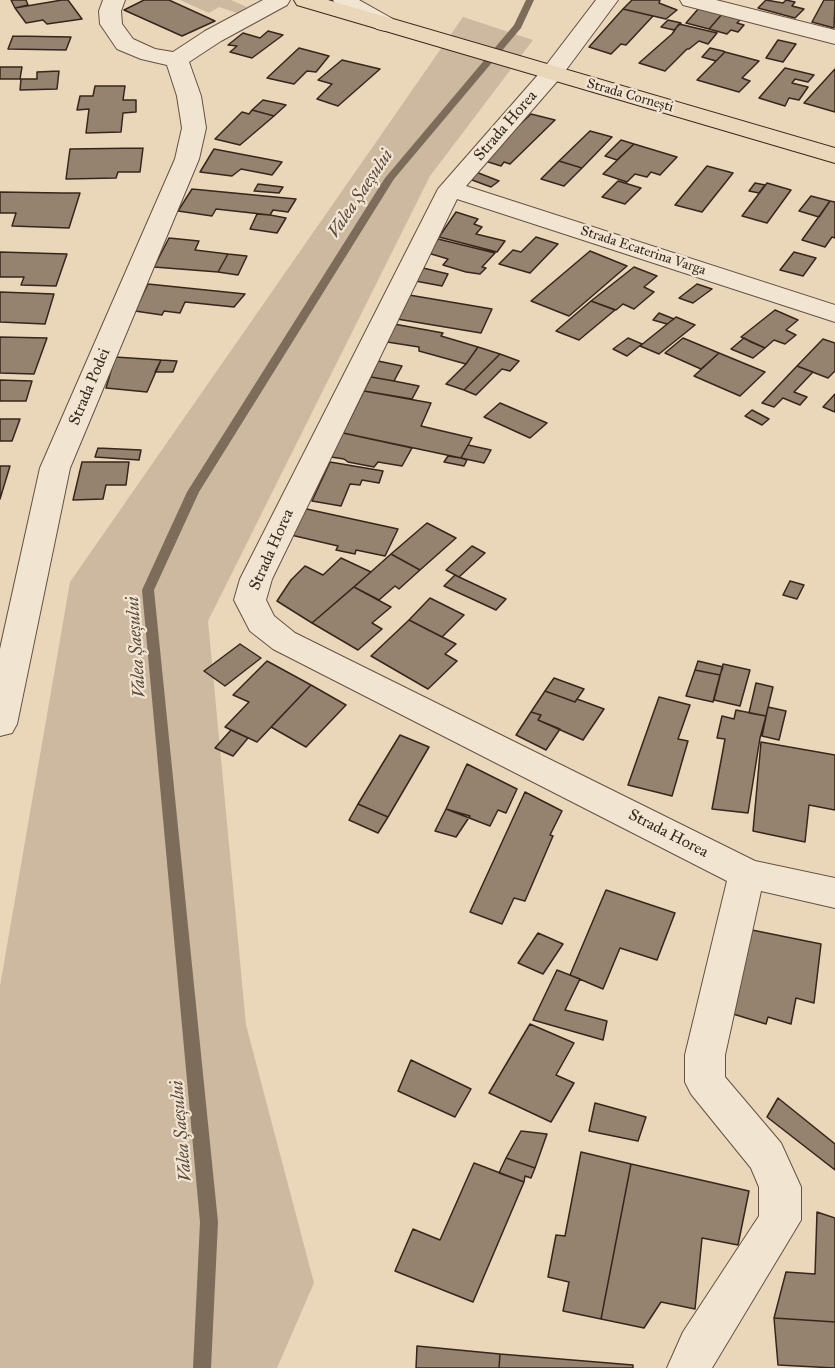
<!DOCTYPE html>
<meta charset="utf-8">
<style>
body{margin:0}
canvas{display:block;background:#ead7ba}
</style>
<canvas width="835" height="1368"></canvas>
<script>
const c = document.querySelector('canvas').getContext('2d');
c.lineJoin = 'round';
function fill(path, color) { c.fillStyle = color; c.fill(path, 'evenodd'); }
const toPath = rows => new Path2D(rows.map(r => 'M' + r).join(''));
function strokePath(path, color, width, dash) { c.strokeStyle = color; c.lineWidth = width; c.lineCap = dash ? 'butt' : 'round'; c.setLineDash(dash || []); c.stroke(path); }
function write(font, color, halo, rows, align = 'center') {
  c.font = font + ' "IM FELL Great Primer",serif'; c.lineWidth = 4.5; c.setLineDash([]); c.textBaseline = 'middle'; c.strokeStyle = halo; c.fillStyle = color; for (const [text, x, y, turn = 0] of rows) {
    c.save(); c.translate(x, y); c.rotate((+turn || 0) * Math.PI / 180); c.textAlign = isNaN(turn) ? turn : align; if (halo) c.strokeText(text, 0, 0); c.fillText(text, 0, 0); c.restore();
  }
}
fill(toPath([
 [180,0,231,0,247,7,237,13,219,7,209,13],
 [463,17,533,40,430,176,208,621,246,1025,314,1283,277,1368,0,1368,0,986,70,582]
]), '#ccb99f');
fill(toPath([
 [526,0,534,0,521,28,394,179,199,492,154,590,218,1222,211,1368,193,1368,200,1222,142,590,187,492,385,178,514,25,526,0]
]), '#7e6c5b');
const building = toPath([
 [11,0,26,0,28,5,15,8,11,0],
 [62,0,68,0,82,19,47,24,43,20,26,23,15,8,62,0],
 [144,0,169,0,215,21,182,36,124,10,144,0],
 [632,0,660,0,659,3,677,10,666,19,623,9,632,0],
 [766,0,783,3,786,0,795,2,792,6,804,9,795,18,758,8,766,0],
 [824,0,835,0,834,28,812,22,824,0],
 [699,8,723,13,709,29,686,23,699,8],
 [623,9,653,16,626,45,621,44,611,54,589,47,623,9],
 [723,13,742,18,737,23,744,25,738,32,731,30,727,34,709,29,723,13],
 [668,20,677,22,681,23,674,30,661,27,668,20],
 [679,24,717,33,708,44,699,41,689,49,687,49,665,71,639,63,672,34,679,24],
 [268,31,283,35,252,58,230,52,237,46,228,45,243,33,260,38,268,31],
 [13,36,71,37,66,50,8,49,13,36],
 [778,40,796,44,783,62,766,58,778,40],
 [299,48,329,56,316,72,307,71,294,84,267,78,299,48],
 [710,48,723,51,725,52,716,61,702,57,710,48],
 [725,52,759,61,742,78,750,81,739,92,697,80,725,52],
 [342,60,380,69,338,106,317,99,332,84,318,80,342,60],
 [0,67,22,67,20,79,0,79,0,67],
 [785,68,814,75,808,82,795,79,792,83,808,87,799,100,789,98,785,106,759,98,785,68],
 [835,69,835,112,804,103,835,69],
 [59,71,57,89,20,90,21,79,37,79,37,72,59,71],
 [95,86,125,86,123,100,136,100,136,112,123,113,121,132,86,133,89,109,77,110,80,96,93,96,95,86],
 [263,100,282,104,286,105,274,116,252,110,263,100],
 [252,110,274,116,240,145,215,139,242,112,249,114,252,110],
 [531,114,555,120,510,164,504,162,501,166,482,160,531,114],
 [590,131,612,137,582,168,559,161,590,131],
 [621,140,634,144,617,160,605,156,621,140],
 [634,144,677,157,660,175,651,172,647,177,635,174,627,182,603,174,634,144],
 [143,148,140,172,118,172,116,178,66,179,70,149,143,148],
 [214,149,282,162,272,175,241,169,232,176,200,172,214,149],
 [559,161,582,168,564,186,541,179,559,161],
 [707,166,733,173,702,212,675,205,707,166],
 [476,172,499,181,491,187,472,180,476,172],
 [618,181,641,188,625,204,602,197,618,181],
 [755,183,765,185,759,193,749,191,755,183],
 [767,183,791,190,767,223,742,216,767,183],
 [258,184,283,187,279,193,254,191,258,184],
 [192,189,296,199,288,212,273,210,270,215,216,209,212,216,178,211,192,189],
 [0,192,62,193,80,193,69,228,12,226,16,213,0,213,0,192],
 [811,196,830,201,819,217,799,211,811,196],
 [830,201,835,202,835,238,832,237,825,247,802,240,830,201],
 [456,212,478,219,474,224,482,227,476,234,505,241,497,252,439,237,456,212],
 [257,214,270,215,286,218,277,233,250,229,257,214],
 [536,237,558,244,530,273,499,264,513,250,521,252,536,237],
 [169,238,199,241,195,250,228,254,218,272,154,267,169,238],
 [438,239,495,253,482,267,486,268,480,274,466,272,443,265,448,259,428,253,438,239],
 [590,251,627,266,569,316,531,301,590,251],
 [0,252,67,254,56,286,21,285,24,277,0,277,0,252],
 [794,252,816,258,803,276,780,270,794,252],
 [228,254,247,256,238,275,218,272,228,254],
 [419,267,448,274,442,286,410,280,419,267],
 [634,267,657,276,644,287,654,292,634,309,623,304,616,310,591,301,634,267],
 [148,284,245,294,234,307,185,302,180,313,164,311,162,315,135,311,148,284],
 [697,284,712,289,693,303,679,298,697,284],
 [0,292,54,294,45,324,0,322,0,292],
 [409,295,492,309,481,333,397,319,409,295],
 [591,301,615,310,579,340,556,331,591,301],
 [775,310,798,320,786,330,796,335,785,344,774,340,765,348,741,337,775,310],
 [659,313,674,319,667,324,653,320,659,313],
 [676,317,695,325,659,354,640,346,676,317],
 [394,324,443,333,441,336,478,347,466,364,419,351,419,347,387,342,394,324],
 [0,337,47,338,34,374,0,373,0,337],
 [628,338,642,344,627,356,613,349,628,338],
 [683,338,719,353,701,369,665,353,683,338],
 [744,338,751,342,765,348,753,358,731,349,744,338],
 [823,339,835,343,835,371,828,378,797,366,823,339],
 [478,347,500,354,464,390,446,384,466,364,478,347],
 [719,353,765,372,740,396,694,376,719,353],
 [500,354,519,361,510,371,502,369,476,395,464,390,500,354],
 [115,357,161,360,147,392,106,388,115,357],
 [161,360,177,361,173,372,155,372,161,360],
 [378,361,402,366,394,381,371,377,378,361],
 [797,366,813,372,794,392,807,397,800,405,783,398,774,407,762,403,797,366],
 [371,377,394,381,419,386,412,399,364,391,371,377],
 [0,380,32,381,26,401,0,401,0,380],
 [364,391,431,403,421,426,472,438,461,458,343,433,364,391],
 [835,394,835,412,823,407,835,394],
 [500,403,547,423,530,438,484,417,500,403],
 [752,410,769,419,762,425,745,416,752,410],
 [0,419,20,419,12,441,0,441,0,419],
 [343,433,412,448,402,466,378,462,374,467,348,462,344,459,331,457,343,433],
 [468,445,491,450,484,463,461,458,468,445],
 [98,448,141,450,139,460,95,457,98,448],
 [448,456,461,458,467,460,464,466,444,462,448,456],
 [82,462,129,462,126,485,106,485,103,499,73,500,82,462],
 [330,462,383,471,379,483,362,480,360,485,350,484,341,506,312,501,330,462],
 [0,466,10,466,0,499,0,466],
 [302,508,343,517,398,529,385,556,356,550,355,554,336,550,338,546,291,535,302,508],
 [427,523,456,538,420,570,391,554,427,523],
 [472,546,485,553,459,577,446,570,472,546],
 [391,554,420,570,399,589,395,586,379,600,354,587,391,554],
 [341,558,371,572,312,623,277,601,291,580,305,566,323,575,341,558],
 [455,575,459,577,506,599,496,610,444,586,455,575],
 [790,581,804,585,797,599,783,595,790,581],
 [354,587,391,607,372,623,382,629,358,650,312,623,354,587],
 [430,598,464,615,442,637,409,620,430,598],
 [409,620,456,644,445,654,457,661,428,689,371,656,409,620],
 [240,644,261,658,225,686,204,671,240,644],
 [267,661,311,685,257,742,225,727,249,702,233,695,267,661],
 [698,661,723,667,720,675,695,670,698,661],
 [723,664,750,670,740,706,714,700,723,664],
 [695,670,720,675,713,702,686,696,695,670],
 [554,678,584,689,575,702,545,691,554,678],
 [756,683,773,687,766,716,749,713,756,683],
 [311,685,346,705,306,747,271,727,311,685],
 [545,691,575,702,577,699,604,709,583,740,538,720,541,715,531,712,545,691],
 [659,697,690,705,678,739,688,741,672,796,628,785,659,697],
 [768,707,786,711,779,740,762,736,768,707],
 [736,710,766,716,760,738,748,813,712,809,725,739,717,738,722,716,734,719,736,710],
 [531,712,541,715,538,720,560,729,546,750,516,735,531,712],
 [231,730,248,738,233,756,215,748,231,730],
 [400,735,429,747,388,817,358,804,400,735],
 [761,742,835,755,835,810,809,805,805,842,753,831,761,742],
 [467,764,517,789,506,813,498,810,490,826,446,809,467,764],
 [525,792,562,811,550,835,553,836,525,901,514,898,502,924,470,912,525,792],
 [358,804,388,817,378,833,349,820,358,804],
 [446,809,470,816,456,837,435,831,446,809],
 [606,890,675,913,657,960,620,948,603,989,570,975,606,890],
 [747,929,821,944,814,1003,796,998,791,1024,768,1017,766,1024,733,1014,747,929],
 [538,933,563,944,543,974,518,963,538,933],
 [557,970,580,979,565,1010,607,1021,603,1040,533,1020,557,970],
 [530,1024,574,1043,556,1075,574,1083,551,1122,489,1093,530,1024],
 [411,1060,471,1089,455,1117,398,1091,411,1060],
 [778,1098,835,1144,835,1170,767,1117,778,1098],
 [595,1103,646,1117,638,1141,589,1131,595,1103],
 [521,1131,547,1134,535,1168,506,1158,521,1131],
 [581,1152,631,1164,601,1319,563,1311,569,1282,548,1277,556,1235,565,1236,581,1152],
 [506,1158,535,1168,531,1178,525,1176,524,1182,499,1173,506,1158],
 [474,1163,524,1182,473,1302,395,1271,413,1229,440,1240,474,1163],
 [631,1164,749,1191,738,1245,702,1238,695,1309,661,1302,644,1328,601,1319,631,1164],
 [817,1212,835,1218,835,1322,774,1318,786,1272,815,1274,817,1212],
 [774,1318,835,1322,835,1368,778,1365,774,1318],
 [417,1346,500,1354,499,1368,416,1368,417,1346],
 [500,1354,633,1365,633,1368,499,1368,500,1354]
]);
fill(building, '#95826f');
strokePath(building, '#38261d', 1.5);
const minor = toPath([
 [103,0,125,0,121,11,122,24,133,39,155,49,173,52,205,31,263,0,290,0,287,5,221,41,189,62,201,96,206,128,199,159,70,468,17,724,12,733,0,736,0,649,40,468,175,159,182,128,177,96,167,65,141,59,117,49,100,24,99,11,103,0],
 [333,0,359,0,393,19,396,24,393,29,385,31,377,29,336,5,333,0],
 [596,0,618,0,560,78,466,186,835,305,835,322,457,199,272,579,266,600,274,616,295,633,755,861,835,878,835,908,761,891,725,1055,725,1077,781,1143,801,1187,801,1220,712,1368,667,1368,683,1332,759,1216,759,1187,751,1168,691,1094,685,1082,685,1055,727,881,273,649,250,631,234,600,240,579,438,189,544,68,596,0],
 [680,0,716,0,835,30,835,44,683,5,680,0]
]);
const highway = toPath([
 [294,0,328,0,835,148,835,163,297,5,294,0]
]);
strokePath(minor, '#645244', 2);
strokePath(highway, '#38261d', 2);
fill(minor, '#f1e5d2');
fill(highway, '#ead7ba');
write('14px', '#38261d', '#f1e5d2', [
 ["Strada Cornești",630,96,16],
 ["Strada Ecaterina Varga",643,251,18]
]);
write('16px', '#38261d', '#f1e5d2', [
 ["Strada Horea",506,126,-49],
 ["Strada Podei",90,387,-67],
 ["Strada Horea",272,550,-66],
 ["Strada Horea",668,834,27]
]);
write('italic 18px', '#5b493c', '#f1e5d2', [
 ["Valea Șaeșului",361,194,-56],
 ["Valea Șaeșului",137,647,-94],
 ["Valea Șaeșului",182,1131,-95]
]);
</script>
